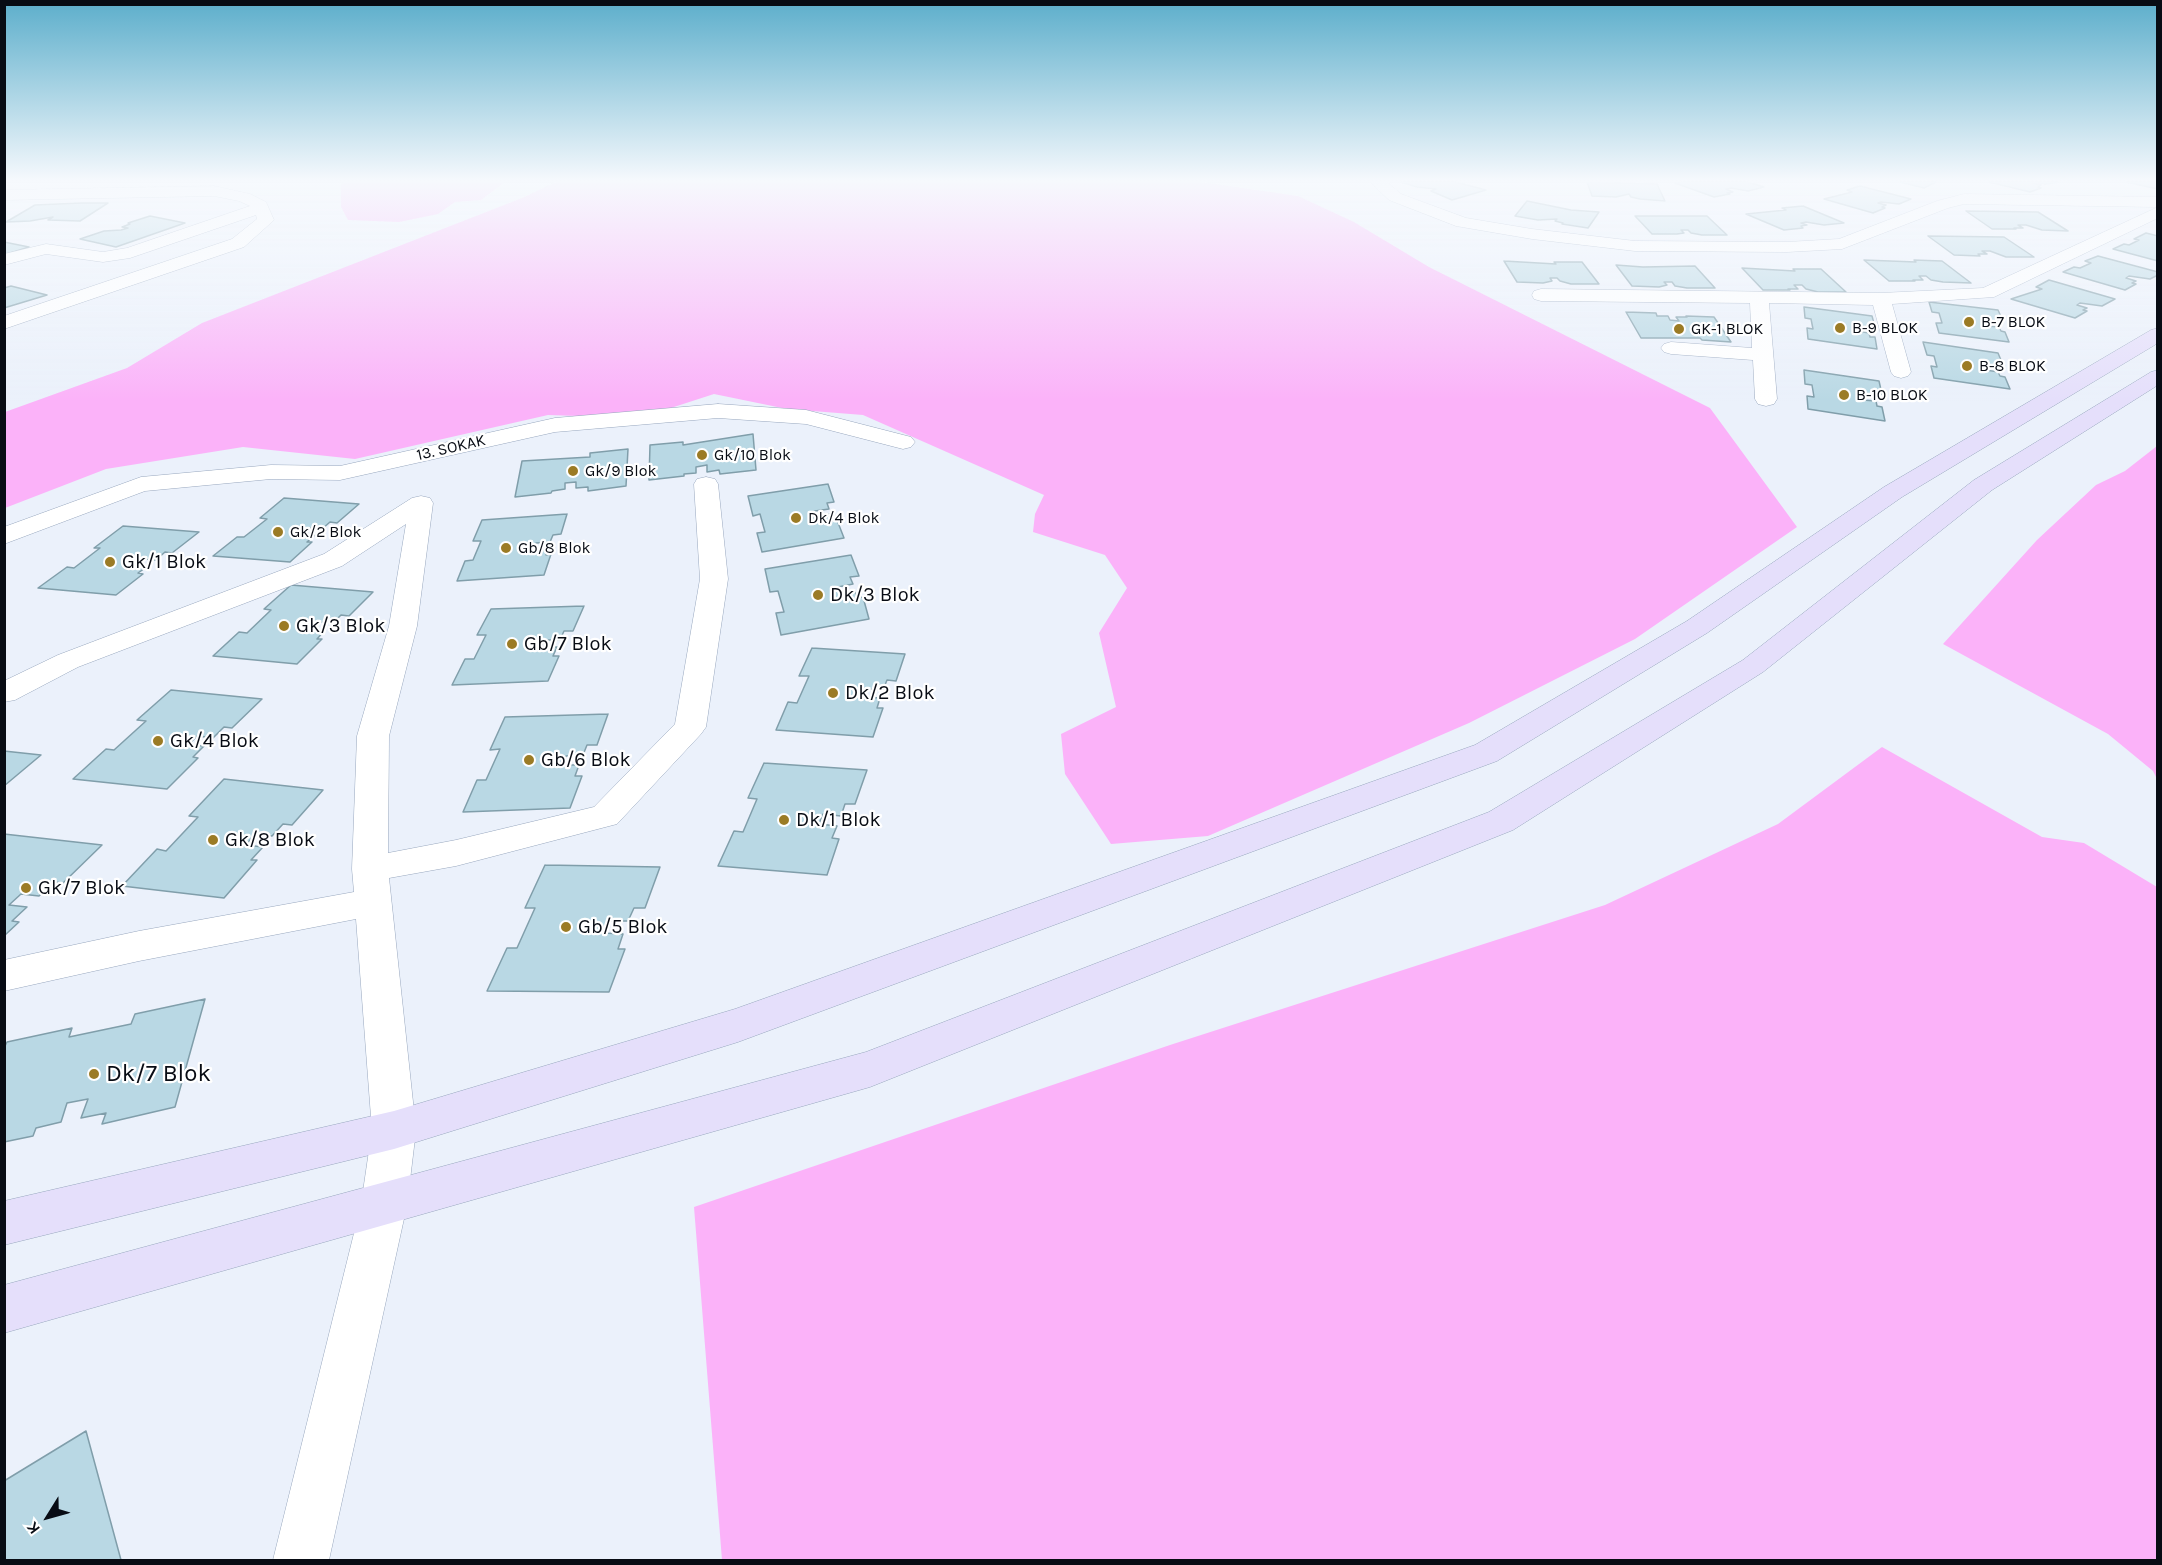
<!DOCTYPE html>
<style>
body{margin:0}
#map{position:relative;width:2162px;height:1565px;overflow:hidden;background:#ebf1fb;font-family:Karla,sans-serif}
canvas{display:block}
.frame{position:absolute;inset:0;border:6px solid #080c14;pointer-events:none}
.north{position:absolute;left:18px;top:1487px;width:60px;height:60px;-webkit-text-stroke:4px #fff;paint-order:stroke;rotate:233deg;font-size:16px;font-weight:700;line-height:24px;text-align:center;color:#080c14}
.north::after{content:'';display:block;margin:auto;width:21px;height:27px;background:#080c14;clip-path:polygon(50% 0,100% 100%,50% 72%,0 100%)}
</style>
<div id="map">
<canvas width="2162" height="1565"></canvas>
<div class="frame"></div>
<div class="north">K</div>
</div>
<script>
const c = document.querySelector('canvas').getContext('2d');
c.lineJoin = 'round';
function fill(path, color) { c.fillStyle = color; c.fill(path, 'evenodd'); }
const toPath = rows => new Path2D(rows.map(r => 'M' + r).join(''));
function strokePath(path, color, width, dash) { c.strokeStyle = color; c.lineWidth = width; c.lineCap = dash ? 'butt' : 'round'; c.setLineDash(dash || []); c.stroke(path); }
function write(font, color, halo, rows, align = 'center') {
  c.font = font + ' Karla,sans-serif'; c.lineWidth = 4.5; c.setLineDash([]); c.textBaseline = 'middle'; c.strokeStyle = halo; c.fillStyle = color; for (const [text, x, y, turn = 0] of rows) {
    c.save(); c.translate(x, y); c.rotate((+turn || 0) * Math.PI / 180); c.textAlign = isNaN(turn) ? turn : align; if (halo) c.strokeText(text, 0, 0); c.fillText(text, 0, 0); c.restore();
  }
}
fill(toPath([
 [345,182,505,182,481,200,455,202,438,214,399,222,348,220,341,207,341,185],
 [556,182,1201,182,1298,196,1354,222,1429,267,1710,408,1797,527,1635,639,1469,723,1208,836,1111,844,1065,774,1061,734,1116,707,1099,633,1127,588,1105,555,1033,532,1035,514,1044,495,863,415,787,409,714,394,640,418,548,415,355,459,243,447,106,469,5,508,5,412,127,368,202,323,522,198],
 [2157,446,2157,779,2153,771,2108,734,1943,644,2037,540,2096,485,2125,471],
 [1882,747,2042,837,2084,843,2157,887,2157,1560,722,1560,694,1207,1170,1045,1605,905,1778,824]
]), '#fbb2f9');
const building = toPath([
 [1401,182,1455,182,1486,190,1452,200,1431,191,1436,189,1417,187,1401,182],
 [1587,182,1657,184,1665,201,1640,199,1631,197,1629,194,1616,197,1592,196,1587,182],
 [1682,182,1747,182,1764,187,1748,191,1731,188,1726,189,1733,192,1727,193,1730,194,1714,197,1675,183,1682,182],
 [1900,182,1936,182,1924,188,1900,182],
 [1989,182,2059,182,2045,184,2036,182,2033,183,2041,185,2038,187,2041,188,2030,192,1989,182],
 [2126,182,2158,182,2158,189,2126,182],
 [1860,186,1911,199,1899,204,1881,202,1878,203,1886,205,1882,207,1885,208,1873,213,1824,199,1852,192,1847,190,1860,186],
 [1527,201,1571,210,1599,212,1588,228,1562,224,1563,223,1555,221,1557,219,1538,220,1515,216,1527,201],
 [81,203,108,203,80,221,48,220,53,217,30,221,6,222,35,205,81,203],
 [1803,206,1844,223,1824,225,1806,222,1801,223,1807,225,1801,226,1803,228,1784,230,1746,214,1786,210,1782,208,1803,206],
 [1966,211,2038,212,2068,231,2042,230,2026,225,2018,225,2023,228,2014,228,2016,229,1992,229,1966,211],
 [150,216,185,223,116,247,80,239,104,231,121,230,128,228,122,227,130,224,128,223,150,216],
 [1635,216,1707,216,1727,235,1702,235,1691,233,1688,230,1681,230,1684,233,1677,234,1652,234,1635,216],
 [2146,233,2158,236,2158,261,2113,249,2124,244,2129,245,2139,240,2134,239,2146,233],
 [1928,236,2004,237,2034,257,2006,257,1990,251,1982,251,1987,254,1978,254,1980,256,1954,255,1928,236],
 [4,242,29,247,4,255,4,242],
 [2098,256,2158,272,2158,275,2150,279,2129,276,2126,278,2136,281,2132,283,2136,284,2125,290,2063,272,2074,267,2080,268,2091,263,2085,261,2098,256],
 [1864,260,1916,262,1914,260,1942,261,1971,283,1943,282,1931,280,1926,276,1919,276,1923,280,1913,280,1915,281,1889,281,1864,260],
 [1504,261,1556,264,1554,262,1582,262,1599,284,1571,284,1560,281,1557,278,1550,278,1552,281,1543,283,1517,282,1504,261],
 [1616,265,1643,267,1695,266,1715,288,1687,288,1675,286,1672,282,1664,282,1667,285,1659,287,1632,286,1616,265],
 [1742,268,1795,271,1793,269,1821,269,1846,292,1818,292,1806,289,1802,285,1794,285,1798,289,1788,289,1790,290,1763,290,1742,268],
 [2049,280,2115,299,2102,306,2080,303,2077,305,2087,308,2083,310,2087,311,2075,318,2011,299,2042,289,2036,287,2049,280],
 [11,286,47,295,4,308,4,288,11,286],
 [1929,302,1998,310,2003,321,1996,320,1998,324,1986,322,1987,326,1999,327,2001,331,2005,332,2009,342,1939,333,1936,323,1942,323,1939,313,1932,312,1929,302],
 [1804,307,1872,316,1875,327,1868,326,1869,330,1857,328,1858,331,1869,333,1870,337,1875,337,1877,349,1808,339,1807,328,1813,329,1811,319,1805,318,1804,307],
 [1626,312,1656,313,1657,316,1668,316,1670,320,1679,321,1676,317,1687,317,1686,316,1714,317,1731,342,1702,340,1700,338,1641,338,1626,312],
 [1923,342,1998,353,2003,365,1995,364,1997,368,1985,366,1986,370,1998,372,2000,376,2005,377,2010,389,1934,378,1931,366,1937,367,1934,356,1927,355,1923,342],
 [1804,370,1879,381,1882,394,1875,393,1876,398,1863,396,1863,400,1876,401,1877,406,1882,407,1885,421,1808,409,1807,396,1814,397,1812,385,1805,384,1804,370],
 [753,434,756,470,720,474,719,470,707,472,707,465,696,467,696,473,684,474,684,476,649,480,650,445,683,442,683,445,753,434],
 [628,449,626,486,588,491,588,487,576,488,576,482,565,483,565,489,552,491,551,493,515,497,522,461,590,457,590,453,628,449],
 [828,484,834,502,827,503,829,509,815,511,817,517,830,514,832,521,837,520,844,538,762,552,757,533,765,532,760,514,753,516,748,496,828,484],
 [284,498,359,504,337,523,330,522,322,529,309,528,303,534,315,535,307,542,312,542,290,562,213,556,237,537,244,537,267,519,260,518,284,498],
 [567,514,561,534,553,535,550,542,536,543,534,549,548,548,546,555,551,554,544,575,457,581,465,561,473,560,481,541,473,541,482,520,567,514],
 [123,526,199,532,172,553,165,552,156,560,143,559,135,565,148,566,138,573,143,574,116,595,38,588,67,567,74,568,100,548,94,548,123,526],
 [851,555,859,576,850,577,853,584,838,587,840,593,855,591,857,598,863,597,869,619,781,635,776,613,784,612,778,591,770,592,765,569,851,555],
 [291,585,373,592,349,616,341,615,333,623,319,622,311,629,325,630,317,639,322,639,297,664,213,656,239,632,247,633,271,610,264,609,291,585],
 [584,606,573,631,564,631,560,640,544,640,541,647,557,647,553,656,559,656,548,681,452,685,465,659,474,659,486,635,477,635,491,609,584,606],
 [812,648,905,654,896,681,887,680,883,690,867,689,865,697,880,698,877,708,883,708,873,737,776,730,788,702,797,703,809,676,799,676,812,648],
 [171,690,262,699,232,728,224,727,213,738,197,736,188,745,204,746,193,757,198,758,167,789,73,779,106,749,114,750,146,721,137,720,171,690],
 [608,714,597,745,587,745,583,755,566,756,562,765,579,765,575,776,582,776,570,808,463,812,477,780,486,780,500,749,490,750,505,717,608,714],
 [4,751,41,755,4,786,4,751],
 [764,763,867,770,855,804,845,804,841,816,823,814,819,824,837,826,832,838,839,839,827,875,718,866,734,831,743,832,757,799,748,798,764,763],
 [224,779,323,790,292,825,283,824,272,836,255,834,246,845,263,847,251,860,257,860,224,898,122,886,157,849,166,851,198,817,189,816,224,779],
 [4,834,102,845,63,883,53,882,39,896,21,894,9,905,27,907,12,921,19,922,4,936,4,834],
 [545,865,660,867,645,908,634,908,628,921,608,921,603,933,623,934,618,949,625,949,609,992,487,991,507,948,517,948,535,908,525,908,545,865],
 [205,999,175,1107,102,1124,106,1113,81,1118,88,1099,67,1103,61,1122,36,1128,33,1136,4,1142,4,1048,7,1042,72,1028,69,1037,131,1024,135,1014,205,999],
 [86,1431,121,1560,4,1560,4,1481,86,1431]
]);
fill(building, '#b9d8e4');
strokePath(building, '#809eaa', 1.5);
const street = toPath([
 [1370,182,1387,182,1401,194,1466,218,1532,229,1635,241,1787,242,1839,239,1937,201,1964,194,2158,197,2158,207,1964,204,1948,208,1842,249,1787,252,1635,251,1532,239,1456,226,1389,200,1370,182],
 [214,186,250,194,266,202,274,220,244,247,4,329,4,316,232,239,257,219,256,215,130,258,103,262,46,254,4,265,4,254,46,244,103,252,127,248,250,206,239,201,214,196,4,200,4,190,214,186],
 [2158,207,2158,218,1994,297,1892,304,1911,372,1908,376,1901,378,1894,376,1891,372,1873,305,1769,303,1777,399,1774,404,1766,406,1758,404,1755,399,1753,360,1671,354,1664,352,1661,348,1664,344,1671,342,1752,348,1750,303,1541,301,1534,299,1532,295,1534,291,1541,289,1881,293,1983,288,2158,207],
 [718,404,806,410,911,437,915,442,911,447,903,449,806,424,718,418,555,432,340,480,271,479,145,491,4,544,4,527,141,477,271,465,340,466,555,418,718,404],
 [706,477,715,479,718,484,728,579,706,727,701,734,617,824,456,866,389,878,416,1130,407,1205,329,1560,273,1560,361,1205,372,1130,356,919,139,961,4,991,4,960,139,931,354,892,352,869,357,736,389,626,406,524,342,566,78,667,15,700,4,702,4,681,58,655,324,554,412,498,421,496,430,498,433,503,417,626,389,736,388,853,456,840,594,807,675,724,700,579,694,484,697,479,706,477]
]);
const secondary = toPath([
 [2158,328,2158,343,1902,497,1707,633,1497,761,738,1042,394,1149,4,1245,4,1201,394,1111,735,1009,1475,745,1687,621,1884,487,2151,330,2158,328],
 [2158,370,2158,385,1992,490,1763,672,1513,830,870,1087,4,1333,4,1285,866,1052,1489,812,1743,660,1974,480,2151,372,2158,370]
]);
strokePath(street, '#98a7be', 1);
strokePath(secondary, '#98a7be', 1);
fill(street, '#fff');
fill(secondary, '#e5dffb');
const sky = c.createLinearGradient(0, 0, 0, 401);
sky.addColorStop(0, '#5caecb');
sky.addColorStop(0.45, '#f6f9fd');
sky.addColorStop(1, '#f6f9fd00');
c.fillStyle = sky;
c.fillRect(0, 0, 2162, 401);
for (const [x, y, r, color] of [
 [1969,322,6,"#9b7b25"],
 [1840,328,6,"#9b7b25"],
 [1679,329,6,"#9b7b25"],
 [1967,366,6,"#9b7b25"],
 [1844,395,6,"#9b7b25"],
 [702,455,6,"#9b7b25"],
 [573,471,6,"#9b7b25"],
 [796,518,6,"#9b7b25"],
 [278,532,6,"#9b7b25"],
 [506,548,6,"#9b7b25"],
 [110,562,6,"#9b7b25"],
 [818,595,6,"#9b7b25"],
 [284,626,6,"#9b7b25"],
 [512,644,6,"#9b7b25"],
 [833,693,6,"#9b7b25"],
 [158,741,6,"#9b7b25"],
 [529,760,6,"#9b7b25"],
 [784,820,6,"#9b7b25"],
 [213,840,6,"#9b7b25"],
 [26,888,6,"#9b7b25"],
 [566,927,6,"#9b7b25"],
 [94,1074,6,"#9b7b25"]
]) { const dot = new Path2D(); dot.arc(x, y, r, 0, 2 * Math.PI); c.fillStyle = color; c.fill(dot); strokePath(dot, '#fff', 2); }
write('16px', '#080c14', '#fff', [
 ["B-7 BLOK",1981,322],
 ["B-9 BLOK",1852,328],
 ["GK-1 BLOK",1691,329],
 ["B-8 BLOK",1979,366],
 ["B-10 BLOK",1856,395],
 ["Gk/10 Blok",714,455],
 ["Gk/9 Blok",585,471],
 ["Dk/4 Blok",808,518],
 ["Gk/2 Blok",290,532],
 ["Gb/8 Blok",518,548]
], 'left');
write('16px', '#080c14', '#fff', [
 ["13. SOKAK",451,448,-13]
]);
write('20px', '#080c14', '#fff', [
 ["Gk/1 Blok",122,562],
 ["Dk/3 Blok",830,595],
 ["Gk/3 Blok",296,626],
 ["Gb/7 Blok",524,644],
 ["Dk/2 Blok",845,693],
 ["Gk/4 Blok",170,741],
 ["Gb/6 Blok",541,760],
 ["Dk/1 Blok",796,820],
 ["Gk/8 Blok",225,840],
 ["Gk/7 Blok",38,888],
 ["Gb/5 Blok",578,927]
], 'left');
write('24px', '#080c14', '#fff', [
 ["Dk/7 Blok",106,1074]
], 'left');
</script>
